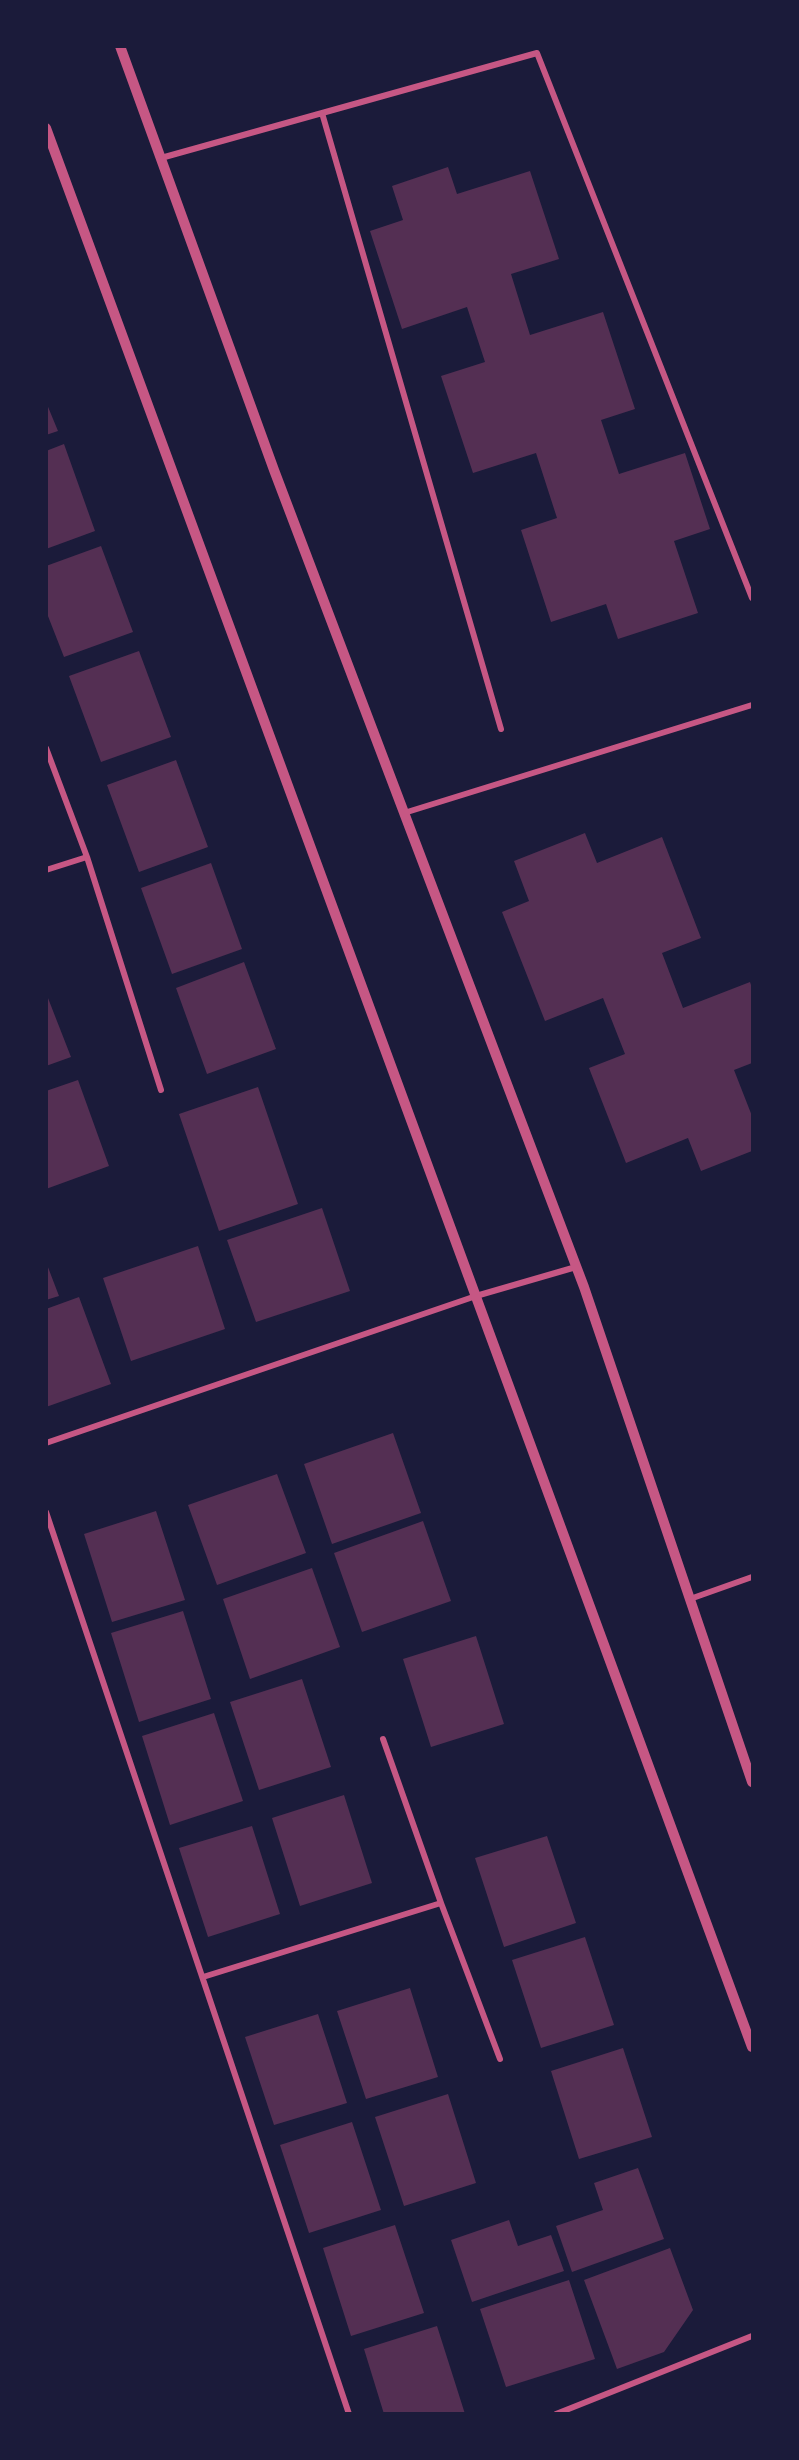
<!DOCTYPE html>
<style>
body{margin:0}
#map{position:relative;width:799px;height:2460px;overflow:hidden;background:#1b1b3a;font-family:"Source Sans 3",sans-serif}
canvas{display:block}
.frame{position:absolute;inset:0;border:48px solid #1b1b3a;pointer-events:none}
</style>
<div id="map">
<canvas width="799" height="2460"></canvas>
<div class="frame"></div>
</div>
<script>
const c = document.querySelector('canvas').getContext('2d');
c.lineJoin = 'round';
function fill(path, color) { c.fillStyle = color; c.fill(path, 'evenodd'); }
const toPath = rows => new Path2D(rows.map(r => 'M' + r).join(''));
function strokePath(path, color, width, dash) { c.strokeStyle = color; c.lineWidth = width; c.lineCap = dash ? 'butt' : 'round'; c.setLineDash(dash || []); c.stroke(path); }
fill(toPath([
 [448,167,457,194,530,171,559,259,511,274,530,335,603,312,635,409,601,420,619,474,685,453,710,529,674,541,698,613,618,639,606,604,551,622,521,530,557,518,536,453,473,473,441,376,485,362,467,307,402,329,370,231,403,220,392,186],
 [46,402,58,431,46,435],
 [64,444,95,531,46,549,46,451],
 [101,546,133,632,64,657,46,611,46,566],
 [139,651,171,737,101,762,69,676],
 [176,760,208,847,139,872,107,785],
 [585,833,597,863,662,837,701,938,662,953,683,1008,750,982,752,988,752,1063,734,1070,752,1116,752,1151,701,1171,688,1138,626,1163,589,1068,625,1054,603,998,545,1021,502,912,529,901,514,861],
 [211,863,242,949,172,974,141,888],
 [244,962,276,1049,207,1074,176,988],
 [46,993,71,1057,46,1066],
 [78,1080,109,1166,46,1189,46,1091],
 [258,1087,298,1204,219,1231,179,1114],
 [322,1208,350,1291,256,1322,227,1240],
 [198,1246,225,1329,131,1361,103,1278],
 [46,1262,59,1296,46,1300],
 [79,1297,111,1384,46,1407,46,1309],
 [393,1433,421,1513,332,1544,304,1464],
 [277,1474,306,1553,217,1585,188,1505],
 [156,1511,185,1600,112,1622,84,1534],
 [423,1521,451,1601,362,1632,334,1553],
 [312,1568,340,1647,250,1679,223,1599],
 [183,1611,211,1699,139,1722,111,1633],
 [476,1636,504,1724,431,1747,403,1659],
 [302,1679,331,1767,259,1790,230,1702],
 [214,1713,243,1801,170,1825,142,1736],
 [344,1795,372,1883,300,1906,272,1818],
 [252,1826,280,1914,208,1937,179,1848],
 [547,1836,576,1923,504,1947,475,1858],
 [585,1937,614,2025,541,2048,512,1960],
 [410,1988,438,2077,366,2099,337,2011],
 [318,2014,347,2103,274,2125,245,2037],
 [623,2048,652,2137,579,2159,551,2071],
 [448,2094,476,2183,404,2206,375,2117],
 [352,2122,381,2210,309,2233,280,2145],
 [638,2168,664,2239,572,2272,556,2226,603,2210,594,2183],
 [509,2220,518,2246,551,2235,564,2271,472,2302,451,2240],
 [395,2225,424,2313,351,2336,323,2248],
 [670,2248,693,2310,664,2352,617,2369,584,2280],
 [569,2280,595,2359,506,2387,480,2309],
 [437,2326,465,2414,384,2414,364,2349]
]), '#542f53');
strokePath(toPath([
 [322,113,501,729],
 [161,158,537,53,752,598],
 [46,748,87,857,161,1090],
 [404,813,752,705],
 [46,870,87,857],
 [46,1443,476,1296,576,1267],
 [46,1512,349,2414],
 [690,1599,752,1577],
 [441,1903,500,2059],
 [203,1977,441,1903,383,1739],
 [556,2414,752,2336]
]), '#c65784', 6);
strokePath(toPath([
 [120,46,274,470,584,1287,752,1782],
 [46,128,752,2047]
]), '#c65784', 10);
</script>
